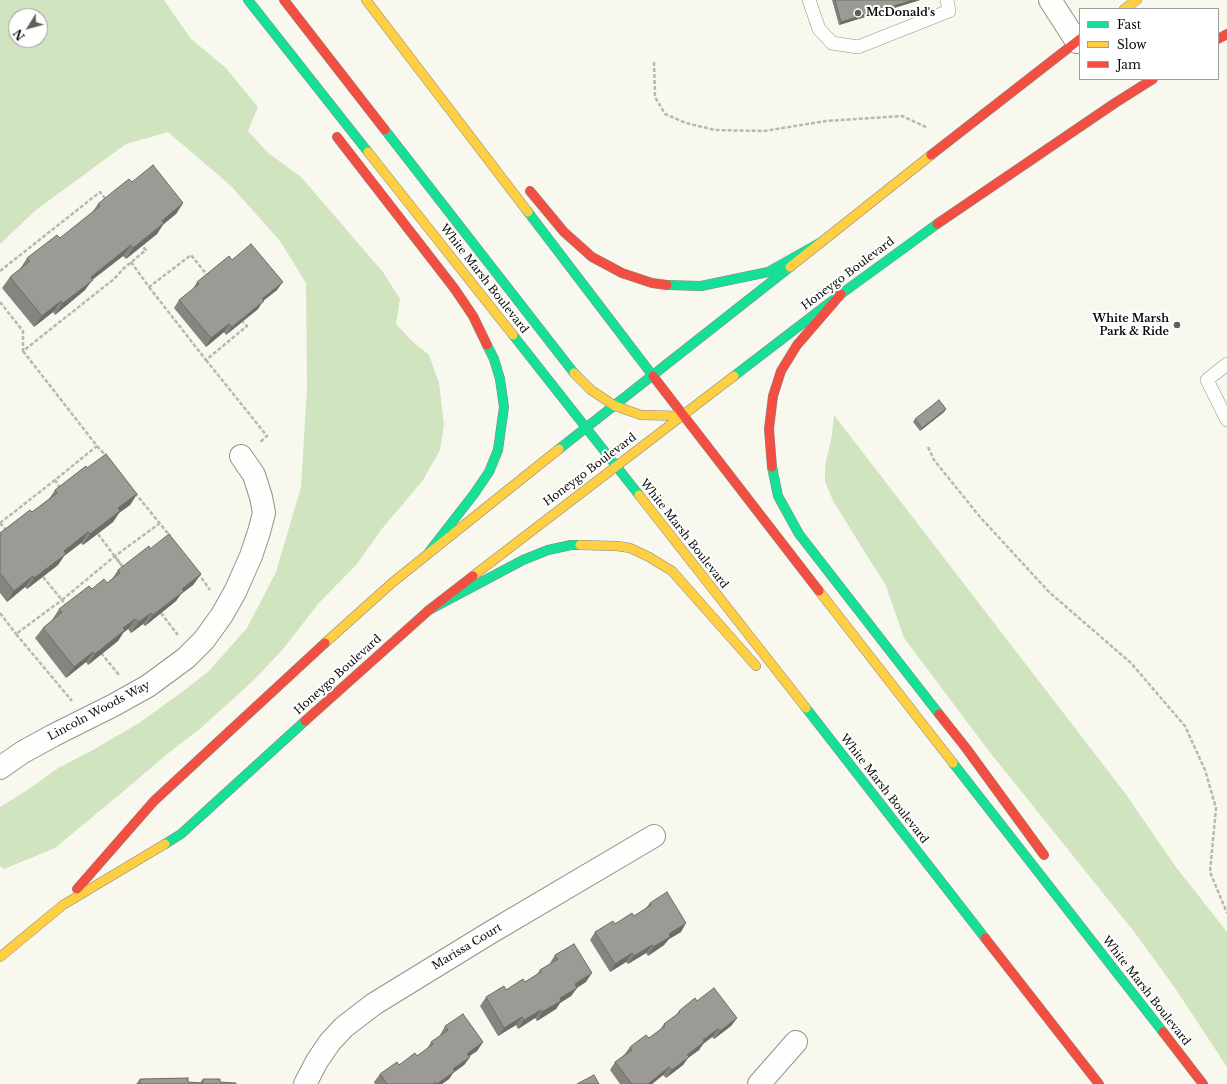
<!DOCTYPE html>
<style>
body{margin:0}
#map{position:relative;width:1227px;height:1084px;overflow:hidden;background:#f9f8ef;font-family:"Libre Baskerville",serif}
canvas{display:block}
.legend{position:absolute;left:1079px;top:8px;width:140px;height:72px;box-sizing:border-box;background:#fff;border:1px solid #9d9d9d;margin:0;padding:5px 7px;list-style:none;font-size:12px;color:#0b0b0b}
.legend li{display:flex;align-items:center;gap:8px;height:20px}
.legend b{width:20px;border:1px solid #9d9d9d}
.north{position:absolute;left:8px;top:8px;width:40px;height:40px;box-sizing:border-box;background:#fff;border:1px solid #9d9d9d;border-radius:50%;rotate:233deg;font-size:11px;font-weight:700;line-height:16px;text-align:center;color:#0b0b0b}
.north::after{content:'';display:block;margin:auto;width:14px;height:18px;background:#5e5e5b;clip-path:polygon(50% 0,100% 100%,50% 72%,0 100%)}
</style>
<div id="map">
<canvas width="1227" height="1084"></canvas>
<ul class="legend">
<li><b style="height:5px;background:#16e098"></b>Fast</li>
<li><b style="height:5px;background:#ffcf43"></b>Slow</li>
<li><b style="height:5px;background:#f24e42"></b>Jam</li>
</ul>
<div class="north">N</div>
</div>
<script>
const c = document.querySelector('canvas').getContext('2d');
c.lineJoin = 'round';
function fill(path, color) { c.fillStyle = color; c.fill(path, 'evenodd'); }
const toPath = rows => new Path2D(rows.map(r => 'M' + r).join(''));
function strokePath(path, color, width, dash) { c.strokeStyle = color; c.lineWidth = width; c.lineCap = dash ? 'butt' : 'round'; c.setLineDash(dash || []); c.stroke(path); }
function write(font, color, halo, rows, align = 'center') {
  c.font = font + ' "Libre Baskerville",serif'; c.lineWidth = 4; c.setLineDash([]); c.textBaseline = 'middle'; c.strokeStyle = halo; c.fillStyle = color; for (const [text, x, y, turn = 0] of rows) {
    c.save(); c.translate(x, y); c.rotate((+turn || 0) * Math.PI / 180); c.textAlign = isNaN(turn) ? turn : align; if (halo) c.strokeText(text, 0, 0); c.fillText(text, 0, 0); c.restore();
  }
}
fill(toPath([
 [0,0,164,0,191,39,226,68,258,107,248,131,267,152,301,177,383,272,400,299,396,324,413,342,429,355,439,383,444,425,440,450,423,480,381,530,357,564,318,604,284,648,254,680,201,728,166,755,125,790,55,848,4,869,0,866,0,807,26,791,58,768,93,750,139,723,182,692,208,672,247,628,276,572,301,487,307,387,306,283,280,241,231,186,168,132,126,144,36,210,0,244],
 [16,16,40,16,40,40,16,40],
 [834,415,1125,793,1176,867,1227,932,1227,1067,1175,988,1135,933,988,750,904,638,886,586,833,501,825,481,825,466,832,435]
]), '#d0e4c0');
const lane = toPath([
 [809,0,819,29,832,43,858,47,949,11,947,0],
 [1227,364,1207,380,1227,420]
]);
const street = toPath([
 [1050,0,1077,42],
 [0,768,23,752,54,735,114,705,148,686,186,658,204,640,222,615,235,592,251,556,259,532,264,513,261,497,254,475,241,456],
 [305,1084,317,1061,330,1042,344,1027,374,1004,488,934,654,836],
 [759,1084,796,1042]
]);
const fast = toPath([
 [248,0,368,152],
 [385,130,574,373],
 [528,212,653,376],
 [667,285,701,286,768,272,823,241],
 [513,335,639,495],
 [734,376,841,294,937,224],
 [559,449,790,267],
 [772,467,778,496,799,534,939,714],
 [429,552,474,494,489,472,498,450,504,407,500,379,494,359,487,345],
 [429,610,523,560,548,550,571,545,580,545],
 [806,708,985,938],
 [953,763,1163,1032],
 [165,844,181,834,305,721]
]);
const slow = toPath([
 [366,0,528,212],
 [1124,9,1137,0],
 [368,152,513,335],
 [790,267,931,155],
 [574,373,591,390,615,406,641,415,683,416],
 [639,495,806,708],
 [580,545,617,546,630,548,649,557,672,571,756,666],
 [473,576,734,376],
 [819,591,953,763],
 [325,643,393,582,559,449],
 [0,957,63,905,165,844]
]);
const jam = toPath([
 [284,0,385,130],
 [1218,39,1227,34],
 [337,137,454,288,473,316,487,345],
 [931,155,1080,39],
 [530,191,564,232,592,257,622,273,652,283,667,285],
 [937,224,1115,103,1153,79],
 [653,376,819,591],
 [772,467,769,429,773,396,781,371,797,345,841,294],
 [939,714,966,748,1044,855],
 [305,721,429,610,473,576],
 [77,889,154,801,325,643],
 [985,938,1099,1084],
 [1163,1032,1203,1084]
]);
strokePath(lane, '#92928e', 14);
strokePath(street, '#92928e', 24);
strokePath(fast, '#898884', 10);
strokePath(slow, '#898884', 10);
strokePath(jam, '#898884', 10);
strokePath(toPath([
 [654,62,655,97,665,114,686,123,715,130,764,131,826,121,902,116,928,128],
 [131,262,149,287,191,255,208,276],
 [0,271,100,192,107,201],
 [149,287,206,360,247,326,243,322],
 [0,302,23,331,23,351,114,279,123,269,146,250,142,246],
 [23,351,97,446,55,480,61,489],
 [206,360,267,436,259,443],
 [97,446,106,456],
 [928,447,934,460,980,517,1049,592,1131,663,1185,726,1205,770,1216,808,1210,872,1227,913],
 [135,493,170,536],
 [0,523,55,480],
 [0,523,7,531],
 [98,534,125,570,115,556,160,523],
 [198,573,210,590],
 [43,577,62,600,115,556],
 [67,607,62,600,16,634,72,701],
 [0,613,16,634],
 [161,613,178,635],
 [101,653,120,676]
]), '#b7b7b5', 2.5, [4, 2]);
strokePath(lane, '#fefefd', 13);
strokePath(street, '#fefefd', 22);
strokePath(fast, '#16e098', 9);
strokePath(slow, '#ffcf43', 9);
strokePath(jam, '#f24e42', 9);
fill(toPath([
 [832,0,920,0,839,25],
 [132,182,183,203,176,214,163,225,157,234,126,259,123,256,92,280,85,290,55,315,53,312,34,327,2,288,10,277,20,269,27,258,60,238,91,214,98,204],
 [232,260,277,290,263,301,258,309,226,335,224,332,206,347,174,308,179,300,192,290,197,282],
 [946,409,944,412,920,431,913,422,915,419],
 [87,468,137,494,130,505,119,513,113,522,83,545,81,543,64,556,58,565,27,589,25,587,7,602,0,593,0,533,32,512,49,499,55,490],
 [150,549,201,574,193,585,181,594,176,601,145,626,143,624,131,633,128,629,123,633,118,641,88,665,86,662,66,678,35,638,43,628,52,620,59,609,92,589,107,583,112,579,118,570],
 [650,903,681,932,669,939,664,945,648,956,646,953,628,964,626,962,610,972,590,940,595,932,634,916,645,909],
 [555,955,586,982,577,988,571,996,560,1003,556,1009,537,1021,535,1018,518,1029,516,1025,498,1036,480,1006,486,997,506,990,525,982,537,974,540,970,550,964,550,963],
 [697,1001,737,1018,731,1026,714,1039,712,1037,703,1044,699,1050,688,1058,683,1065,666,1078,663,1075,652,1084,620,1084,610,1070,615,1062,624,1055,630,1047,649,1038,659,1031,664,1024,676,1015,679,1011],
 [445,1026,483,1042,477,1051,469,1056,470,1057,464,1065,453,1073,449,1079,442,1084,375,1084,374,1082,380,1074,417,1056,427,1049,431,1042,440,1036,440,1035],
 [140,1079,200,1083,203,1079,220,1082,236,1084,136,1084]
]), '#868480');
fill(toPath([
 [913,0,920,0,839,25,841,22],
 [183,203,176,214,163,224,157,234,126,259,133,248,162,221],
 [131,245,123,256,92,280,85,290,55,315,62,304,91,277],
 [283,282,277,290,263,301,258,309,226,335,232,327,262,299],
 [61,301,53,312,34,327,42,316],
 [229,324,224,332,206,347,211,338],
 [946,409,944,412,920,431,922,428],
 [137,494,130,505,119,513,113,522,83,545,90,534,118,508],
 [88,532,81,543,64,556,58,565,27,589,34,578,64,551],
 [201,574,193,585,181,594,176,601,145,626,153,615,182,589],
 [33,576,25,587,7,602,14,591],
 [151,613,143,624,131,633,139,622],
 [135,619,128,629,123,633,118,641,88,665,95,654,123,628],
 [93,652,86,662,66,678,74,667],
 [686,923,681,932,669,939,664,945,648,956,653,947,669,934],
 [652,945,646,953,628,964,634,956],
 [632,953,626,962,610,972,615,964],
 [592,973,586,982,569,992,575,984],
 [577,988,571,996,560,1003,556,1009,537,1021,542,1012,560,998],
 [541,1010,535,1018,518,1029,524,1020],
 [522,1017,516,1025,498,1036,504,1028],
 [737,1018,731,1026,714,1039,720,1031],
 [718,1029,712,1037,703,1044,699,1050,688,1058,683,1065,666,1078,672,1070,703,1040],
 [483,1042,477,1051,461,1062,467,1054],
 [470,1057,464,1065,453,1073,449,1079,442,1084,437,1084,449,1075,453,1069],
 [669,1067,663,1075,652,1084,648,1084]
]), '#6d6c68');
const building = toPath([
 [835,0,913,0,841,22,835,0],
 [153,165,183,203,162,221,164,223,133,248,131,245,91,277,93,280,62,304,61,301,42,316,10,277,30,261,27,258,57,235,60,238,100,206,98,204,115,190,129,179,132,182,153,165],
 [251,244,283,282,262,299,264,301,232,327,229,324,211,338,179,300,199,284,197,282,229,256,232,260,251,244],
 [939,400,946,409,922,428,915,419,939,400],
 [106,454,137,494,118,508,120,511,90,534,88,532,64,551,66,554,34,578,33,576,14,591,0,573,0,537,1,536,0,535,0,533,30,510,32,512,57,493,55,490,86,466,87,468,106,454],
 [169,534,201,574,182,589,184,591,153,615,151,613,139,622,135,619,123,628,125,630,95,654,93,652,74,667,43,628,62,612,59,609,89,586,92,589,104,579,107,583,120,573,118,570,149,546,150,549,169,534],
 [667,892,686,923,669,934,670,937,653,947,652,945,634,956,632,953,615,964,595,932,613,921,615,924,632,913,634,916,651,905,650,903,667,892],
 [574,944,592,973,575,984,577,988,560,998,561,1001,542,1012,541,1010,524,1020,522,1017,504,1028,486,997,504,986,506,990,523,979,525,982,541,972,540,970,558,959,555,955,574,944],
 [714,988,737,1018,720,1031,718,1029,703,1040,704,1042,687,1055,689,1057,672,1070,669,1067,648,1084,632,1084,615,1062,632,1050,630,1047,646,1035,649,1038,665,1026,664,1024,680,1012,679,1011,695,998,697,1001,714,988],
 [463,1014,483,1042,467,1054,470,1057,453,1069,455,1071,437,1084,436,1082,433,1084,387,1084,380,1074,397,1062,399,1065,415,1053,417,1056,433,1044,431,1042,448,1030,445,1026,463,1014],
 [594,1075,599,1084,577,1084,594,1075],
 [188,1078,188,1082,203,1083,203,1079,220,1079,220,1082,236,1083,236,1084,140,1084,140,1079,188,1078]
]);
fill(building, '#9c9a95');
strokePath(building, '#6d6c68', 1);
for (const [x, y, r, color] of [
 [858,13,4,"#5e5e5b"],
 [1177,325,4,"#5e5e5b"]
]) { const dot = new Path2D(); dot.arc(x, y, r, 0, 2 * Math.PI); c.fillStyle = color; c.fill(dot); strokePath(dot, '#fff', 1.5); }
write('bold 11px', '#0b0b0b', '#fff', [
 ["McDonald's",866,13],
 ["White Marsh",1169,319,"right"],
 ["Park & Ride",1169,332,"right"]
], 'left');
write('11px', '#0b0b0b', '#fff', [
 ["Honeygo Boulevard",848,274,-37],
 ["White Marsh Boulevard",484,279,52],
 ["Honeygo Boulevard",590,470,-37],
 ["White Marsh Boulevard",684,534,52],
 ["Honeygo Boulevard",338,675,-42],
 ["Lincoln Woods Way",99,711,-28],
 ["White Marsh Boulevard",884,789,52],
 ["Marissa Court",467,947,-31],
 ["White Marsh Boulevard",1146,991,52]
]);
</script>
